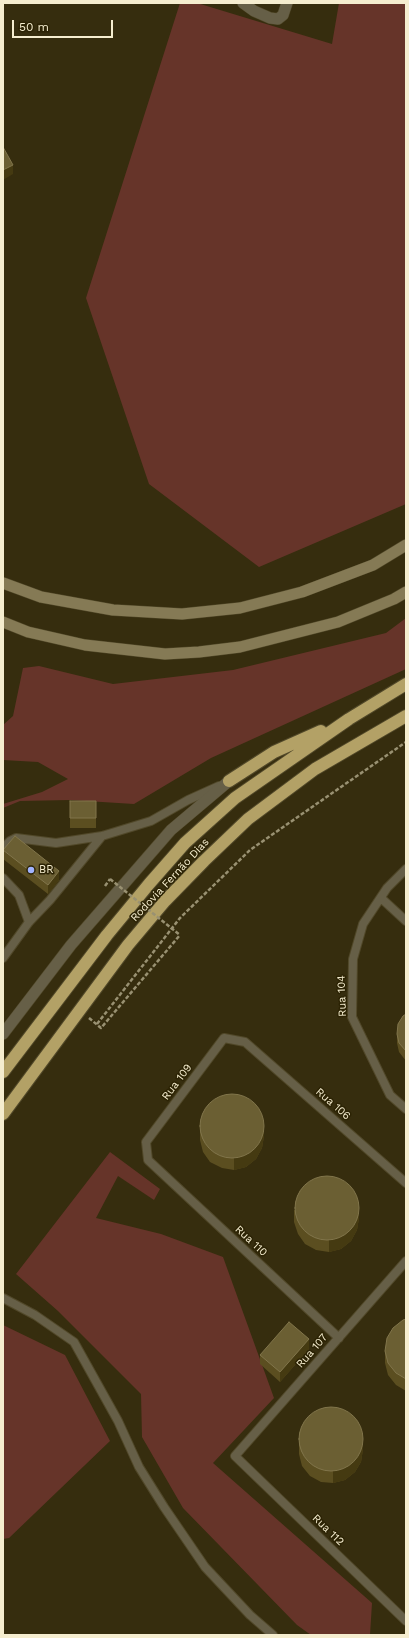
<!DOCTYPE html>
<meta charset="utf-8">
<style>
body{margin:0}
#map{position:relative;width:409px;height:1638px;overflow:hidden;background:#362d0e;font-family:"Work Sans",sans-serif}
canvas{display:block}
.frame{position:absolute;inset:0;border:4px solid #f5edcf;pointer-events:none}
.scale{position:absolute;left:12px;top:20px;width:101px;height:18px;box-sizing:border-box;border:2px solid #f5edcf;border-top:0;padding-left:5px;font-size:12px;line-height:14px;white-space:nowrap;color:#f5edcf;-webkit-text-stroke:3px #2c2304;paint-order:stroke}
</style>
<div id="map">
<canvas width="409" height="1638"></canvas>
<div class="frame"></div>
<div class="scale">50 m</div>
</div>
<script>
const c = document.querySelector('canvas').getContext('2d');
c.lineJoin = 'round';
function fill(path, color) { c.fillStyle = color; c.fill(path, 'evenodd'); }
const toPath = rows => new Path2D(rows.map(r => 'M' + r).join(''));
function strokePath(path, color, width, dash) { c.strokeStyle = color; c.lineWidth = width; c.lineCap = dash ? 'butt' : 'round'; c.setLineDash(dash || []); c.stroke(path); }
function write(font, color, halo, rows, align = 'center') {
  c.font = font + ' "Work Sans",sans-serif'; c.lineWidth = 3; c.setLineDash([]); c.textBaseline = 'middle'; c.strokeStyle = halo; c.fillStyle = color; for (const [text, x, y, turn = 0] of rows) {
    c.save(); c.translate(x, y); c.rotate((+turn || 0) * Math.PI / 180); c.textAlign = isNaN(turn) ? turn : align; if (halo) c.strokeText(text, 0, 0); c.fillText(text, 0, 0); c.restore();
  }
}
fill(toPath([
 [180,3,197,3,332,44,339,3,406,3,406,504,259,567,149,484,86,298],
 [406,618,406,669,211,758,134,804,70,800,20,801,3,808,3,804,42,792,68,779,38,762,3,760,3,725,13,716,23,668,39,666,113,684,233,670,386,633],
 [110,1152,160,1189,154,1200,118,1176,96,1218,161,1234,223,1257,274,1398,213,1463,372,1603,370,1635,311,1635,297,1625,183,1508,142,1437,141,1394,58,1311,16,1274],
 [3,1325,65,1355,110,1441,9,1538,3,1539]
]), '#663429');
const service = toPath([
 [3,848,10,841,16,838,56,843,102,836,151,821,188,800,219,786],
 [406,869,387,888,363,924,353,959,352,1017,390,1095,406,1109],
 [3,878,19,895,29,922],
 [381,898,406,921],
 [3,958,29,922,50,900,102,836],
 [406,1261,235,1456,406,1621],
 [3,1298,35,1315,74,1342,118,1421,139,1467,164,1507,205,1567,250,1615,273,1635],
 [339,1338,148,1160,146,1142,224,1038,245,1042,406,1183]
]);
const minor = toPath([
 [243,3,254,11,270,18,278,19,283,15,287,3]
]);
const tertiary = toPath([
 [3,1034,71,945,171,830,229,781]
]);
const secondary = toPath([
 [3,583,41,597,113,610,182,614,240,608,302,592,373,565,406,545],
 [3,622,28,632,85,645,165,654,199,652,240,647,338,622,394,599,406,592]
]);
const motorway = toPath([
 [229,781,274,752,321,731],
 [3,1072,107,935,149,884,185,843,235,798,349,719,406,684],
 [3,1114,128,945,165,901,204,861,248,819,315,769,406,716]
]);
strokePath(service, '#514829', 10);
strokePath(minor, '#514829', 12);
strokePath(tertiary, '#514829', 12);
strokePath(secondary, '#514829', 12);
strokePath(motorway, '#514829', 14);
strokePath(toPath([
 [105,886,110,879],
 [89,1018,101,1028,180,935],
 [97,1024,180,918,250,850,406,742]
]), '#999172', 2.5, [4, 2]);
strokePath(service, '#665f47', 8);
strokePath(minor, '#665f47', 11);
strokePath(tertiary, '#665f47', 11);
strokePath(secondary, '#857a55', 11);
strokePath(motorway, '#b3a166', 12);
strokePath(toPath([
 [110,879,180,935]
]), '#999172', 2.5, [4, 2]);
fill(toPath([
 [70,801,96,801,96,828,70,828],
 [3,850,59,880,48,894,3,859],
 [406,1014,406,1061,399,1052,397,1043,397,1034],
 [200,1128,264,1136,262,1148,256,1159,246,1167,234,1170,222,1168,210,1162,203,1152,200,1140],
 [294,1210,359,1218,357,1230,351,1241,341,1249,329,1252,316,1250,305,1244,298,1234,294,1222],
 [406,1319,406,1391,396,1385,388,1375,385,1363,385,1351],
 [309,1349,280,1382,260,1364,260,1355],
 [299,1441,363,1449,361,1462,355,1472,345,1480,333,1483,321,1482,310,1476,302,1466,299,1454]
]), '#5b4e20');
fill(toPath([
 [13,165,13,174,3,180,3,170],
 [59,871,59,880,48,894,48,885],
 [264,1123,264,1136,262,1148,256,1159,246,1167,234,1170,234,1158],
 [359,1206,359,1218,357,1230,351,1241,341,1249,329,1252,329,1240],
 [309,1339,309,1349,280,1382,280,1372],
 [363,1437,363,1449,361,1462,355,1472,345,1480,333,1483,333,1471]
]), '#453a11');
const building = toPath([
 [3,147,13,165,3,170,3,147],
 [70,801,96,801,96,818,70,818,70,801],
 [15,836,59,871,48,885,3,850,15,836],
 [406,1014,406,1051,399,1043,397,1034,398,1024,403,1016,406,1014],
 '200 1126a32 32 0 1 1 64 0a32 32 0 1 1-64 0Z',
 '295 1208a32 32 0 1 1 64 0a32 32 0 1 1-64 0Z',
 [406,1319,406,1379,396,1373,388,1363,385,1351,387,1338,393,1328,403,1320,406,1319],
 [289,1322,309,1339,280,1372,260,1355,289,1322],
 '299 1439a32 32 0 1 1 64 0a32 32 0 1 1-64 0Z'
]);
fill(building, '#6b5f33');
strokePath(building, '#81754b', 1);
for (const [x, y, r, color] of [
 [31,870,4,"#a1b3fd"]
]) { const dot = new Path2D(); dot.arc(x, y, r, 0, 2 * Math.PI); c.fillStyle = color; c.fill(dot); strokePath(dot, '#2c2304', 1.5); }
write('11px', '#f5edcf', '#2c2304', [
 ["BR",39,870]
], 'left');
write('11px', '#f5edcf', '#2c2304', [
 ["Rodovia Fernão Dias",170,880,-47],
 ["Rua 104",342,996,-92],
 ["Rua 109",177,1082,-53],
 ["Rua 106",333,1104,41],
 ["Rua 110",251,1241,43],
 ["Rua 107",312,1351,-49],
 ["Rua 112",328,1530,44]
]);
</script>
